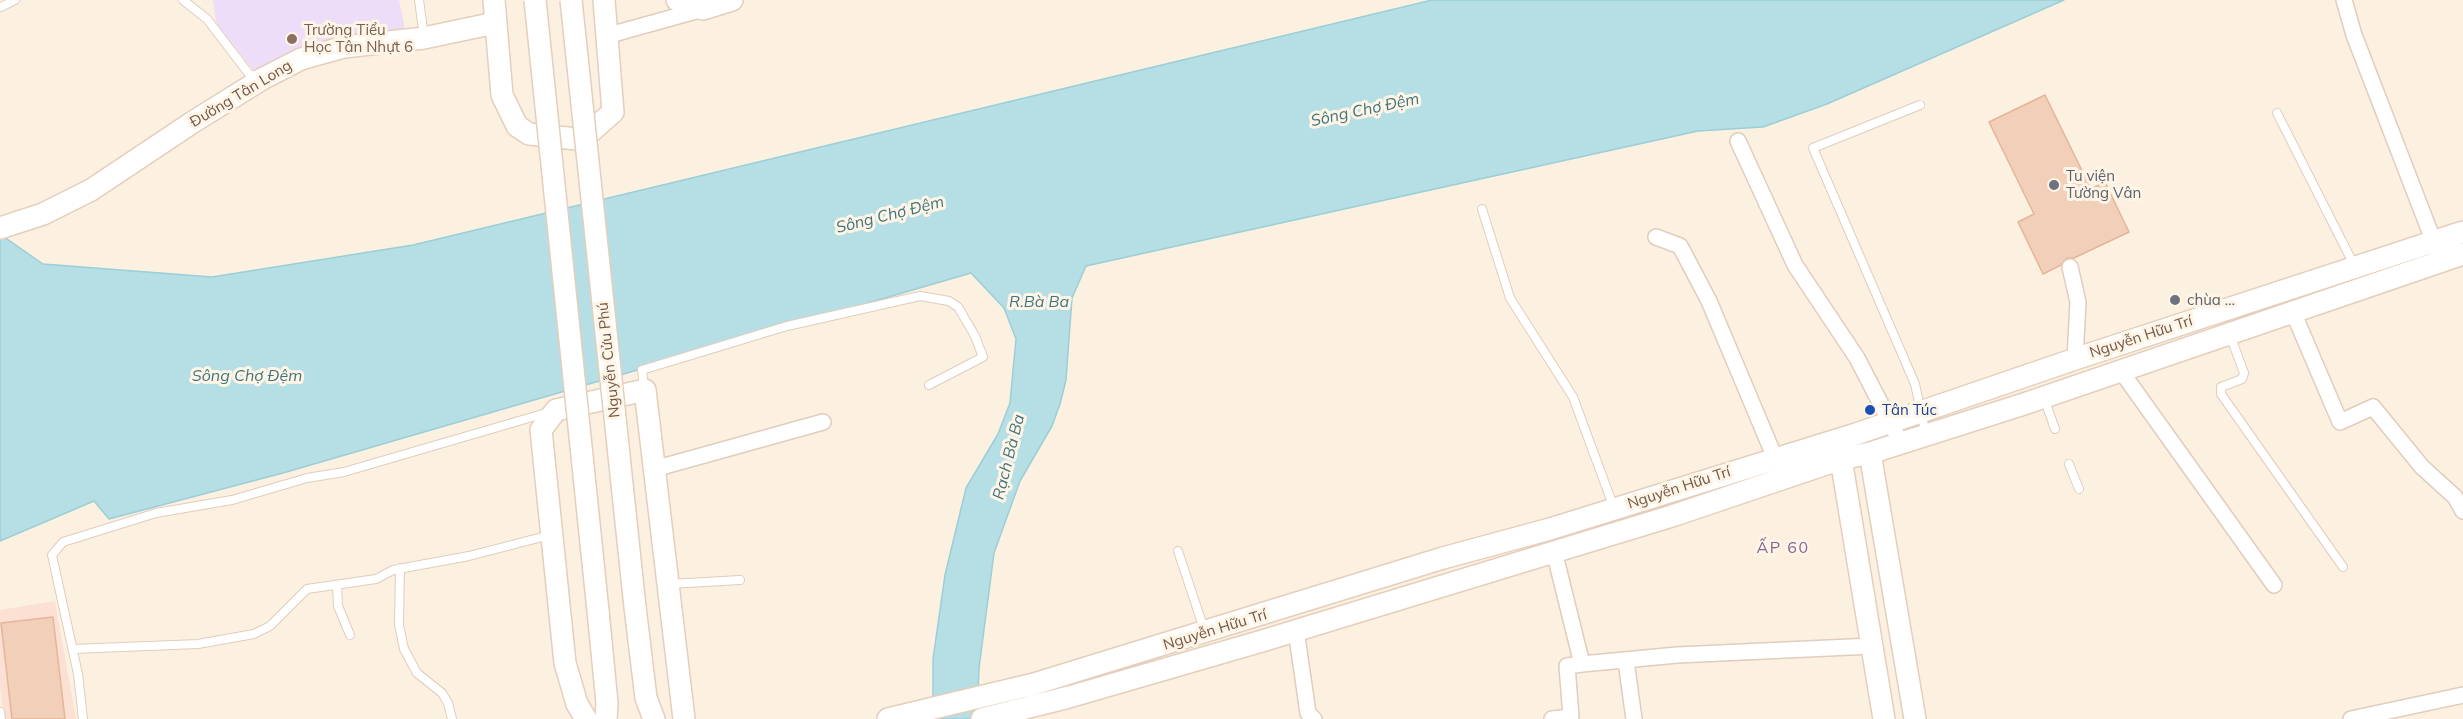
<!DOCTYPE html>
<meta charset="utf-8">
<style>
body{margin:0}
canvas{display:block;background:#fcf1e0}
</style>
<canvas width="2463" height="719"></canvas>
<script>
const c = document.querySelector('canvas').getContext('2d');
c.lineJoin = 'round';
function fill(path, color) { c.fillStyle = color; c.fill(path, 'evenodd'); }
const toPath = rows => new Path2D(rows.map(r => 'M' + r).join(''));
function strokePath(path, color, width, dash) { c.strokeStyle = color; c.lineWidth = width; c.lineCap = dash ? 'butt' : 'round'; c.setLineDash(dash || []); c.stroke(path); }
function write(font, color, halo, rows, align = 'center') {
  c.font = font + ' Mulish,sans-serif'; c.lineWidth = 6; c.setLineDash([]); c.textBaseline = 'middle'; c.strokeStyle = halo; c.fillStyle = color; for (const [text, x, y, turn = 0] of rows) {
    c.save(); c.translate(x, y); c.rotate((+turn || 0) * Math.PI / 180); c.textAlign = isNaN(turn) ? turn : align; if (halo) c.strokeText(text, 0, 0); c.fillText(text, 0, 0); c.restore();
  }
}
fill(toPath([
 [55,601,76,719,4,719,0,687,0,610]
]), '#fce0d4');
fill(toPath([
 [213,0,399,0,406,34,306,43,308,53,253,70,216,23]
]), '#eeddf8');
const water = toPath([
 [1432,0,2064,0,1827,104,1763,127,1698,131,1086,266,1072,298,1066,380,1060,404,1052,426,1020,481,994,553,979,668,977,719,933,719,933,659,945,575,966,488,998,434,1010,403,1016,339,1004,308,971,273,283,473,109,519,94,501,0,541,0,234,43,264,212,277,413,245,1432,0]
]);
fill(water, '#b5dee5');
strokePath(water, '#9cced7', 1.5);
const building = toPath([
 [2045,95,2091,189,2105,182,2129,232,2074,258,2067,258,2061,265,2043,274,2018,222,2034,214,1989,122,2045,95],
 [53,617,65,719,12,719,1,623,53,617]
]);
fill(building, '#f1cfb8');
strokePath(building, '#e4b599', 1.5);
const lane = toPath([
 [183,0,207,19,249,74,258,77],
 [419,0,424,37],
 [1,7,15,0],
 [1920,105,1813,148,1915,384,1926,435],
 [2277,113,2355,267],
 [1482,209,1510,298,1573,397,1614,508],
 [2230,335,2244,373,2242,379,2221,387,2221,394,2343,567],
 [644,388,642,370,787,326,920,296,949,301,958,307,975,336,983,357,929,385],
 [2044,398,2055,429],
 [2069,464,2079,489],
 [1178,551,1204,629],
 [400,568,399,625,404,649,417,673,442,693,448,703,452,719],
 [670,584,740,580],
 [337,585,338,606,350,635],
 [73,649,198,644,254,634,270,626,307,589,376,579,393,570,469,556,550,535],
 [0,712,1,719],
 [83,719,78,674,52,555,63,542,156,513,232,500,307,478,344,472,546,413]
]);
const street = toPath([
 [2344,0,2354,35,2437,250],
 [606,36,703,9],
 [1738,141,1795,265,1857,358,1901,443],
 [1656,237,1680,246,1709,301,1775,458],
 [2070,267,2078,302,2075,359],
 [2293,312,2340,422,2373,407,2422,467,2455,497,2463,511],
 [2121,371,2274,585],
 [654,469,823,422],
 [1554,551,1582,664,1677,655,1872,646],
 [1296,630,1308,713,1314,719],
 [1626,661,1634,719],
 [1552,719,1571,717,1567,666,1582,664],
 [2351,719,2463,695]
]);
const secondary = toPath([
 [494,0,502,95,517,126,529,134,577,139,588,134,613,112,604,0],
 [677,0,703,9,732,0],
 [0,228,43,214,91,190,193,122,262,79,301,59,344,47,424,38,495,23],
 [1870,453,1915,719],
 [1841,459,1884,719],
 [635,607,646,698,654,719],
 [598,611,607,703,606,719],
 [586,719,577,704,565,663,541,430,556,410,645,390,684,719],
 [888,719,1034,684,1443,558,1550,529,1856,434,2084,356,2463,232],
 [982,719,1069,697,1262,641,1672,516,1841,459,1870,453,2024,404,2463,254]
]);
strokePath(lane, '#e0cdbd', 10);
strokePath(street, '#e0cdbd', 18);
strokePath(secondary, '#e5cebb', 24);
strokePath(lane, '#fff', 8);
strokePath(street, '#fff', 15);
strokePath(secondary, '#fff', 21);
const secondaryBridge = toPath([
 [535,0,598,611],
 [571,0,635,607]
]);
strokePath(secondaryBridge, '#e5cebb', 24, []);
strokePath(secondaryBridge, '#fff', 21);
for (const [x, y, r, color] of [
 [292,39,6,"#8d6e63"],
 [2054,185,6,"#6b7280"],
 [2175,300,6,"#6b7280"],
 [1870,410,6,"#1a4fb4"]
]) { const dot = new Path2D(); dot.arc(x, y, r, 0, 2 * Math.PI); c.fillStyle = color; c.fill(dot); strokePath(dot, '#fff5e6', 2); }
write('15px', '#785e54', '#fff5e6', [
 ["Trường Tiểu",304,30],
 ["Học Tân Nhựt 6",304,47]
], 'left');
write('15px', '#725748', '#fff5e6', [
 ["Đường Tân Long",241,94,-31],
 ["Nguyễn Hữu Trí",2141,337,-18],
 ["Nguyễn Cửu Phú",609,360,-96],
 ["Nguyễn Hữu Trí",1679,488,-18],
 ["Nguyễn Hữu Trí",1215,630,-17]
]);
write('15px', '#5b616d', '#fff5e6', [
 ["Tu viện",2066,176],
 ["Tường Vân",2066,193],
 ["chùa …",2187,300]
], 'left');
write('15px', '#164399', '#fff5e6', [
 ["Tân Túc",1882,410]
], 'left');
write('italic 16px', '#3f757f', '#fff5e6', [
 ["Sông Chợ Đệm",1365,110,-12],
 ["Sông Chợ Đệm",890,215,-14],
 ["R.Bà Ba",1039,302],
 ["Sông Chợ Đệm",247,376],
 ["Rạch Bà Ba",1009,457,-76]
]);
c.letterSpacing = '1.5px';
write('16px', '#856396', '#fff5e6', [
 ["ẤP 60",1783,548]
]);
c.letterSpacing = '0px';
</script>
